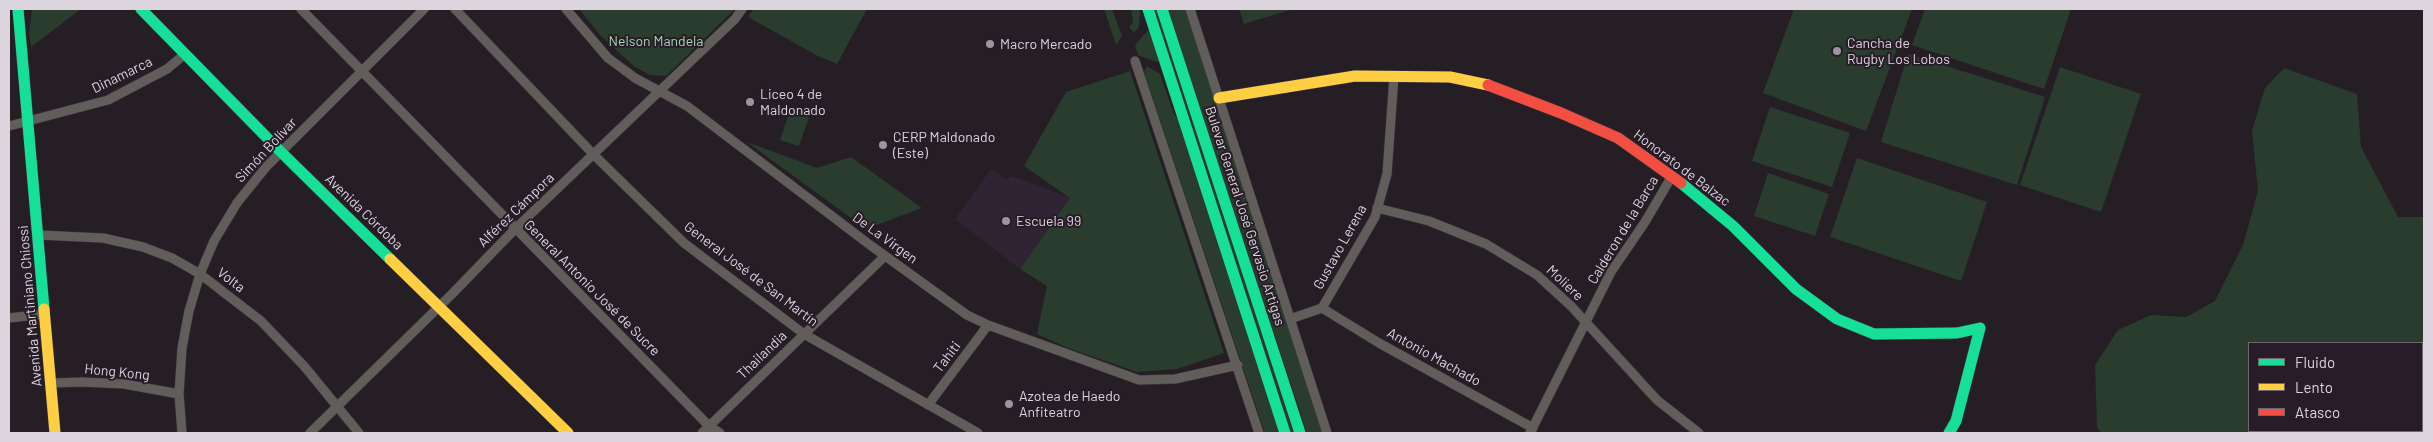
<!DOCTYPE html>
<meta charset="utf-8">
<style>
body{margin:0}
#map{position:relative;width:2433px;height:442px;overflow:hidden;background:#251f25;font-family:Barlow,sans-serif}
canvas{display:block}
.frame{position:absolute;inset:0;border:10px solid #dcd5dd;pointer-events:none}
.legend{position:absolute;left:2248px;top:342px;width:175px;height:90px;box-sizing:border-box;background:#271c28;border:1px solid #6f6670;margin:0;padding:6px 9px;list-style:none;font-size:15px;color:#dcd5dd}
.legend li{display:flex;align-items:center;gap:10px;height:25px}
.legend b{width:25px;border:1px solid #6f6670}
</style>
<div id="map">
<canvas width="2433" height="442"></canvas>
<div class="frame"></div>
<ul class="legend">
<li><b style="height:6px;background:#16e098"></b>Fluido</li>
<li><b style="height:6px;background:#ffcf43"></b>Lento</li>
<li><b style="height:6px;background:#f24e42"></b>Atasco</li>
</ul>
</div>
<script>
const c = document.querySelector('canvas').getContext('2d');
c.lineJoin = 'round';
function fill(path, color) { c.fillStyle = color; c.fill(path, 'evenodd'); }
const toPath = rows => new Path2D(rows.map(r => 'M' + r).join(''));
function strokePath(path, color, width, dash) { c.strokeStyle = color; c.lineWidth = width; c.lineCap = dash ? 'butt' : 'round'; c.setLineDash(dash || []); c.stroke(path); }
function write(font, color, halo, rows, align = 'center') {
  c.font = font + ' Barlow,sans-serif'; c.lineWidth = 4; c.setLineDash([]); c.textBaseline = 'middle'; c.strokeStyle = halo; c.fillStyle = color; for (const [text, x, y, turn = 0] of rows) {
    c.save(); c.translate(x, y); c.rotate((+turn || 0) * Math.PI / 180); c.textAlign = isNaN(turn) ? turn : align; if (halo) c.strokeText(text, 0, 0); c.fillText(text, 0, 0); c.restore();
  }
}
fill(toPath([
 [991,169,1006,179,1012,176,1070,198,1020,269,955,219]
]), '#302333');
fill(toPath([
 [32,9,81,9,31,47,29,33],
 [579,9,735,9,666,76,650,75,635,67,601,36],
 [754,9,867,9,837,64,818,56,748,17],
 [1104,9,1112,9,1122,36,1116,45],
 [1131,9,1139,9,1140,12,1139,27,1134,33,1129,27,1133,22],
 [1154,9,1157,9,1294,433,1291,433],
 [1167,9,1186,9,1324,433,1307,433],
 [1239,9,1293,9,1244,24],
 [1794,9,1912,9,1866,131,1763,93],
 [1925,9,2071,9,2044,89,1912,45],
 [1149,29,1159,61,1157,62,1138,55,1135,45],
 [1908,54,2045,97,2017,185,1881,142],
 [1147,66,1160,74,1174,114,1179,121,1280,433,1265,433,1144,72],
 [2060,67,2141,94,2101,212,2020,185],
 [2284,68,2357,94,2361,147,2398,217,2424,217,2424,433,2102,433,2097,428,2095,365,2118,330,2151,315,2186,317,2215,301,2243,245,2258,191,2252,131,2265,88],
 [2249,343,2422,343,2422,431,2249,431],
 [1130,71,1224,353,1177,369,1137,372,1068,348,1037,334,1047,286,1020,269,1070,198,1024,166,1066,92],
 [1770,107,1850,133,1832,187,1752,161],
 [790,111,809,117,799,146,780,140],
 [747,142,817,168,851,157,922,208,866,229],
 [1857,158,1987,202,1961,281,1830,237],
 [1768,173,1829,194,1815,236,1754,216]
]), '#293c2e');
const street = toPath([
 [301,9,709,426,720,433],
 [455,9,594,155,684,243,804,334,978,433],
 [566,9,608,58,635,78,687,106,870,245,967,315,988,325,1139,380,1175,379,1238,365],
 [1190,9,1327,433],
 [1135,61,1259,433],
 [9,126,108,100,167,69,185,54],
 [1377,208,1429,221,1486,244,1537,275,1571,306,1657,400,1699,433],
 [39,235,103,238,143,247,172,258,200,274,261,321,304,366,359,433],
 [1322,308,1379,343,1533,428],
 [9,318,45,314],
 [1290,319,1322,308,1375,217,1387,174,1394,76],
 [51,383,82,382,124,384,179,394],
 [928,405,988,325],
 [182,433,179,394,182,348,189,311,200,274,214,241,237,203,266,167,424,9],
 [310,433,452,294,515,229,735,19,742,9],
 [702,433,885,256],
 [1530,433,1611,272,1645,222,1672,176]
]);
const fast = toPath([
 [18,9,44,309],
 [141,9,281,152,390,259],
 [1148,9,1285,433],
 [1162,9,1300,433],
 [1681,183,1733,226,1796,289,1837,319,1874,334,1957,333,1980,328,1956,421,1949,433]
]);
const slow = toPath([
 [1219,98,1355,76,1450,77,1488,85],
 [390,259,568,433],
 [44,309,55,433]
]);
const jam = toPath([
 [1488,85,1561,113,1618,138,1681,183]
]);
strokePath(street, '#3e393e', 10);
strokePath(fast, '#3e393e', 12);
strokePath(slow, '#3e393e', 12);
strokePath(jam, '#3e393e', 12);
strokePath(street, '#605d5a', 9);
strokePath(fast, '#16e098', 11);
strokePath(slow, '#ffcf43', 11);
strokePath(jam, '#f24e42', 11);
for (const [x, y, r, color] of [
 [990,44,5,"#9c959d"],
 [1837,51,5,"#9c959d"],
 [750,102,5,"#9c959d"],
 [883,145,5,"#9c959d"],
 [1006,221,5,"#9c959d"],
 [1009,404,5,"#9c959d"]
]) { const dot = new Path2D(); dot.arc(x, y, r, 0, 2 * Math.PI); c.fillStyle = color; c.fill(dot); strokePath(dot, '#271c28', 2); }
write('14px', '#a1d9ad', '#271c28', [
 ["Nelson Mandela",656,41]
]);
write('14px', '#dcd5dd', '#271c28', [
 ["Cancha de",1847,43],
 ["Rugby Los Lobos",1847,59],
 ["Macro Mercado",1000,44],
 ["Liceo 4 de",760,94],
 ["Maldonado",760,110],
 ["CERP Maldonado",893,137],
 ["(Este)",893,153],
 ["Escuela 99",1016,221],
 ["Azotea de Haedo",1019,396],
 ["Anfiteatro",1019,412]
], 'left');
write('14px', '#dcd5dd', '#271c28', [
 ["Dinamarca",122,75,-26],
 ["Simón Bolívar",266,150,-47],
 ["Honorato de Balzac",1682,168,37],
 ["Alférez Cámpora",516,210,-44],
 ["Avenida Córdoba",364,212,44],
 ["Bulevar General José Gervasio Artigas",1245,216,72],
 ["Calderon de la Barca",1623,230,-59],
 ["De La Virgen",885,238,36],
 ["Gustavo Lerena",1340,247,-61],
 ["General José de San Martín",751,274,37],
 ["Volta",231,280,37],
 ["Moliere",1565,283,43],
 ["General Antonio José de Sucre",592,288,45],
 ["Avenida Martiniano Chiossi",30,306,-95],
 ["Thailandia",762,355,-44],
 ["Tahiti",947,357,-53],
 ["Antonio Machado",1434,357,29],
 ["Hong Kong",117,372,6]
]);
</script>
